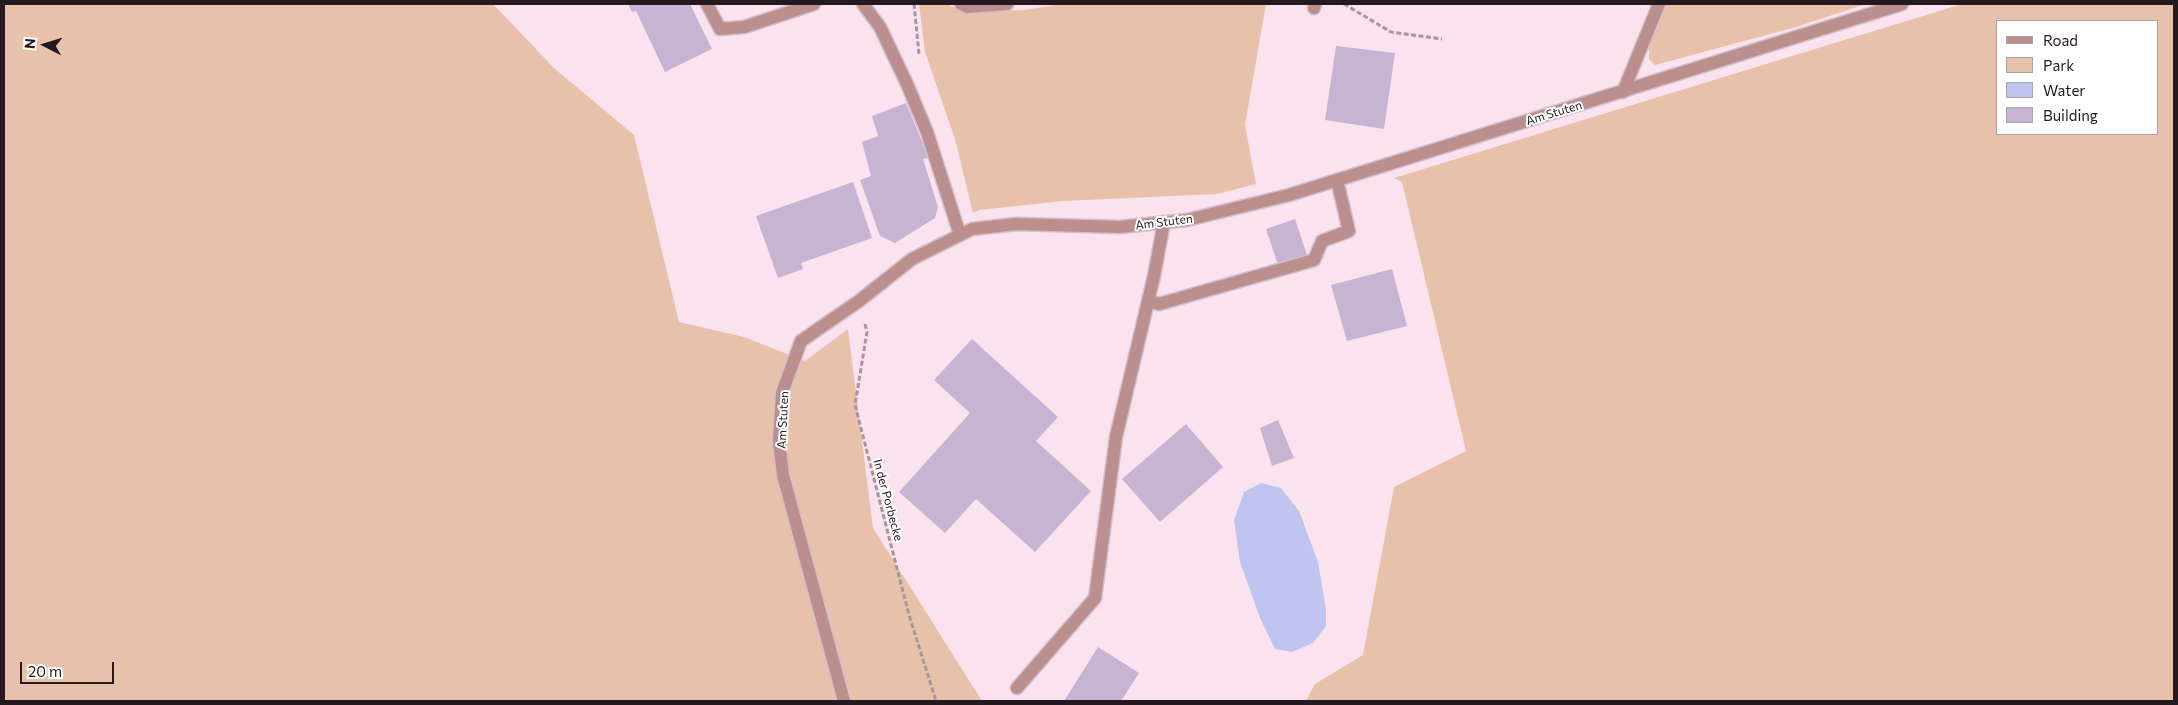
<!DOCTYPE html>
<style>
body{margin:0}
#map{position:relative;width:2178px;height:705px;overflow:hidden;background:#fae3ee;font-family:Commissioner,sans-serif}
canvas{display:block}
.frame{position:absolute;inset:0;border:5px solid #25181f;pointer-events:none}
.legend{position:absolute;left:1996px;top:20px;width:162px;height:115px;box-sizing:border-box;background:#fff;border:1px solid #a8a3a5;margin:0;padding:6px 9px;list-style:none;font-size:15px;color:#25181f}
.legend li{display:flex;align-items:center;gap:10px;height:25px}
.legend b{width:25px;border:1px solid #a8a3a5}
.north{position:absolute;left:20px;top:20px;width:50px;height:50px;-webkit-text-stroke:4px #fff;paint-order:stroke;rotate:275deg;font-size:14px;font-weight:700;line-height:20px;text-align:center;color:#25181f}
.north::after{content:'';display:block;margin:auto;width:18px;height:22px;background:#25181f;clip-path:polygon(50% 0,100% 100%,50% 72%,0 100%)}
.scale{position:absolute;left:20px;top:662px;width:94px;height:22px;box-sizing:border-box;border:2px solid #25181f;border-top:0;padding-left:6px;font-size:15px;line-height:18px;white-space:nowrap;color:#25181f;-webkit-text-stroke:4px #fff;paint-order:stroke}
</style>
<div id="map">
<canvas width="2178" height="705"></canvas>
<div class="frame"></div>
<ul class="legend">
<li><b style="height:6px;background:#bb8f8e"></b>Road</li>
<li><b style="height:14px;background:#e8c1aa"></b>Park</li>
<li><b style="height:14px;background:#bfc4f0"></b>Water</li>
<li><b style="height:14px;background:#c7b4d3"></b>Building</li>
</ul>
<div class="north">N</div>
<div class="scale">20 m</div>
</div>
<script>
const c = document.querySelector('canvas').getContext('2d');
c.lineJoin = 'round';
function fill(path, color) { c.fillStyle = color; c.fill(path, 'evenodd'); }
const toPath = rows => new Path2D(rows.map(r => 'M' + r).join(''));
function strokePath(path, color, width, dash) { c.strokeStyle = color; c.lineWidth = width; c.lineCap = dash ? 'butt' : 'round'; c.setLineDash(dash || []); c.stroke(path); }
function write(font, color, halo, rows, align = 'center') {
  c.font = font + ' Commissioner,sans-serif'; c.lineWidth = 4; c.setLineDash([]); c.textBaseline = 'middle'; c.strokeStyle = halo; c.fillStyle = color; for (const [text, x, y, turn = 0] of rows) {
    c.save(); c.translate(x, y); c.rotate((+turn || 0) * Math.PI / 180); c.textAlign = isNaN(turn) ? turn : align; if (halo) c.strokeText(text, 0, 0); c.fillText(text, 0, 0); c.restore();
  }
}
fill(toPath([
 [4,4,493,4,555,69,634,135,679,322,744,337,805,361,848,329,873,528,982,701,4,701],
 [919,4,947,4,965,13,1024,10,1063,4,1266,4,1245,125,1256,184,1217,194,1063,201,979,210,973,213,955,139,925,52],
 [1665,4,1866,4,1796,27,1655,65,1649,59,1649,40],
 [1962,4,2174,4,2174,701,1306,701,1315,684,1363,655,1394,487,1466,451,1402,182,1394,178],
 [2157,21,2157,134,1997,134,1997,21]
]), '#e8c1aa');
fill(toPath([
 [1261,483,1281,488,1299,511,1318,562,1326,609,1326,626,1313,643,1292,652,1275,649,1260,618,1240,562,1234,520,1244,492]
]), '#bfc4f0');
fill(toPath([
 [628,4,690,4,712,49,665,72,636,11,632,12],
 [1336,46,1395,53,1384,129,1325,120],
 [906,103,929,158,923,159,938,207,935,218,895,243,880,236,860,180,871,176,862,142,878,136,872,116],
 [853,182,872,238,801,263,803,269,778,278,756,216],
 [1295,219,1307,255,1278,265,1266,229],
 [1392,269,1407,326,1347,341,1331,285],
 [972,339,1058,417,1036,441,1091,491,1035,552,976,499,945,533,899,492,970,413,934,380],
 [1278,420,1294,458,1272,466,1260,428],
 [1186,424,1223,467,1160,522,1122,479],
 [1098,647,1139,673,1121,701,1064,701]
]), '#c7b4d3');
const service = toPath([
 [707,4,720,29,744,27,814,4],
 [863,4,880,27,907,84,927,132,960,235],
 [1314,8,1315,4],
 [1623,92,1659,4],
 [1149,301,1159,304,1314,260,1322,241,1349,231,1337,180],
 [1017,688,1095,598,1116,437,1154,276,1164,222]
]);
const minor = toPath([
 [961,4,967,7,1007,4],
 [844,701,783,475,779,441,782,393,801,341,859,301,912,259,972,229,1016,224,1120,227,1187,220,1289,195,1902,4]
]);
strokePath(service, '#d4bec9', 15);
strokePath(minor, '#d4bec9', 15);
strokePath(toPath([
 [914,4,919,54],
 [1344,4,1391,32,1442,39],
 [865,324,867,332,855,405,909,615,936,701]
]), '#a8959f', 3, [5, 2.5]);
strokePath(service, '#bb8f8e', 12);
strokePath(minor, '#bb8f8e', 12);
write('12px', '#25181f', '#fff', [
 ["Am Stuten",1554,113,-17],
 ["Am Stuten",1164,222,-7],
 ["Am Stuten",783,420,-87],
 ["In der Porbecke",888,500,75]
]);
</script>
